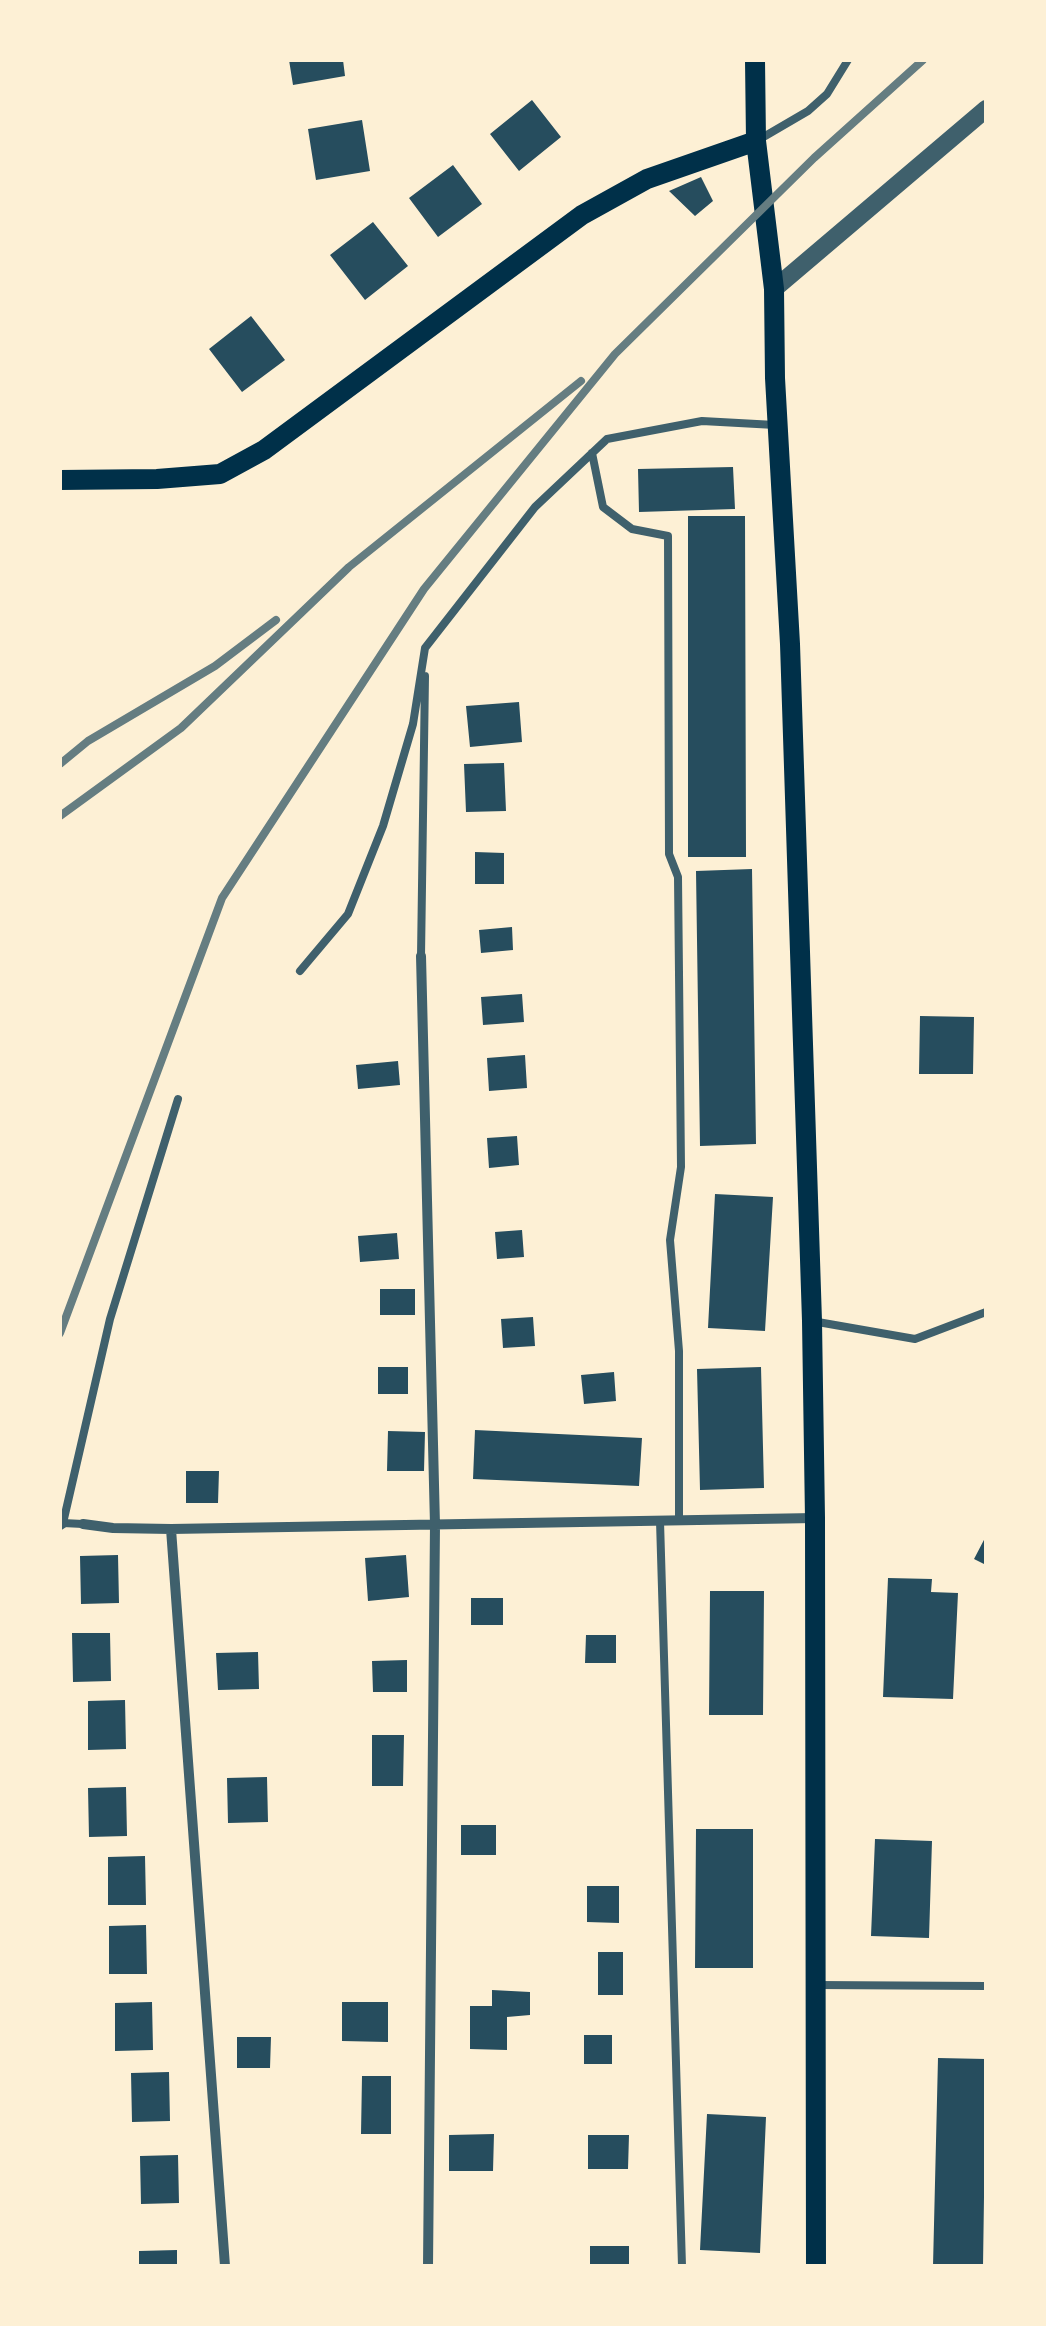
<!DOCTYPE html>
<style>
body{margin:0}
#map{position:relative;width:1046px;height:2326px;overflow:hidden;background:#fdf0d5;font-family:"Roboto Condensed",sans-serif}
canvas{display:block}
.frame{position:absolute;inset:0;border:62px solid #fdf0d5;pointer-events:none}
</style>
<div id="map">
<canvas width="1046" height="2326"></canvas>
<div class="frame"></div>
</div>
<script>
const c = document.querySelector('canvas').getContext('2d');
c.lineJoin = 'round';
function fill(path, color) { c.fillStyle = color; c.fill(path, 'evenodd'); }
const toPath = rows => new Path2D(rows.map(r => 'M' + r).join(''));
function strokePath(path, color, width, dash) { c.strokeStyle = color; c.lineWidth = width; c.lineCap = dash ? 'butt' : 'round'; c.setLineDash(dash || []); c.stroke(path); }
fill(toPath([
 [289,60,343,60,345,76,293,85],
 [532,100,561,137,519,171,490,134],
 [362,120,370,171,316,180,308,129],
 [453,165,482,204,438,237,409,198],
 [701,177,713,201,695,216,669,191],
 [373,222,408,266,365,300,330,255],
 [251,316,285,360,242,392,209,349],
 [733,467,735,509,639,512,638,469],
 [688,516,745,516,746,857,688,857],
 [519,702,522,742,470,747,466,706],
 [504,763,506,811,466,812,464,764],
 [475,852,504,853,504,884,475,884],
 [752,869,756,1144,700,1146,696,871],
 [512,927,513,950,481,953,479,930],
 [522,994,524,1022,483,1025,481,997],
 [920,1016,974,1017,973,1074,919,1074],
 [525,1055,527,1088,489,1091,487,1058],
 [398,1061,400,1085,358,1089,356,1065],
 [517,1136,519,1165,489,1168,487,1138],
 [715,1194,773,1197,765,1331,708,1328],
 [522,1230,524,1257,497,1259,495,1232],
 [397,1233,399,1259,360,1262,358,1236],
 [380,1289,415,1289,415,1315,380,1315],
 [533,1317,535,1346,503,1348,501,1319],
 [378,1367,408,1367,408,1394,378,1394],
 [761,1367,764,1488,700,1490,697,1369],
 [614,1372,616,1401,584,1404,581,1375],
 [475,1430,642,1438,639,1486,473,1479],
 [388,1431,425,1432,424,1471,387,1471],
 [186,1471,219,1471,218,1503,186,1503],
 [986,1536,986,1565,974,1559],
 [118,1555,119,1603,81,1604,80,1556],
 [406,1555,409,1597,368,1601,365,1558],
 [888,1578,932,1579,931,1592,958,1593,953,1699,883,1697],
 [710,1591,764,1591,763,1715,709,1715],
 [471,1598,503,1598,503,1625,471,1625],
 [72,1633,110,1633,111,1681,73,1682],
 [586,1635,616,1635,616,1663,585,1663],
 [258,1652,259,1689,218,1690,216,1653],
 [407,1660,407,1692,373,1692,372,1661],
 [125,1700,126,1749,88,1750,88,1701],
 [372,1735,404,1735,403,1786,372,1786],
 [267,1777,268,1822,228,1823,227,1778],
 [126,1787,127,1836,89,1837,88,1788],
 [461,1825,496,1825,496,1855,461,1855],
 [696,1829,753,1829,753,1968,695,1968],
 [875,1839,932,1841,929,1938,871,1936],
 [145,1856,146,1905,108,1905,108,1857],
 [587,1886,619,1886,619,1923,587,1922],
 [146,1925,147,1974,109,1974,109,1926],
 [598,1952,623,1952,623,1995,598,1995],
 [492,1990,530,1992,530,2015,507,2017,507,2050,470,2049,470,2006,492,2006],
 [152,2002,153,2050,115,2051,115,2003],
 [342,2002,388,2002,388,2042,342,2041],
 [584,2035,612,2035,612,2064,584,2064],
 [237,2037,271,2037,270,2068,237,2068],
 [938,2058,986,2059,983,2266,933,2266],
 [169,2072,170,2121,132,2122,131,2073],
 [362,2076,391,2076,391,2134,361,2134],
 [707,2114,766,2117,760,2253,700,2250],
 [494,2134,493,2171,449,2171,449,2135],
 [588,2135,629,2135,628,2169,588,2169],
 [178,2155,179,2203,141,2204,140,2156],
 [590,2246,629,2246,629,2266,590,2266],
 [177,2250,177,2266,139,2266,139,2251]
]), '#264d5e');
strokePath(toPath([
 [760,139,808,111,827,94,848,60],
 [592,453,603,507,632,529,668,536,669,854,678,877,681,1167,670,1240,679,1351,679,1521],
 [421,956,425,676],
 [300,971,348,914,383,826,413,724,425,648,535,507,607,439,702,421,775,425],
 [812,1321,915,1339,986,1312],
 [660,1521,682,2266],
 [83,1524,63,1523,110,1319,178,1099],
 [816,1985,986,1986]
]), '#3f606c', 8);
strokePath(toPath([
 [421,956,435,1525,428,2266],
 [83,1524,113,1528,171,1529,815,1518],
 [60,1525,63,1523],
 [171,1529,225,2266]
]), '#3f606c', 10);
strokePath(toPath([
 [774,289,986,109]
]), '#3f606c', 18);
strokePath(toPath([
 [755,60,756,141,774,289,775,378,790,644,812,1321,815,1518,816,2266],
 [60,480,157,479,220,474,264,450,582,215,647,179,756,141]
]), '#003049', 20);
strokePath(toPath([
 [60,764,88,741,215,666,276,620],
 [60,816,181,728,349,567,581,381],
 [60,1333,222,898,424,589,615,354,814,158,923,60]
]), '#657d81', 8);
</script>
